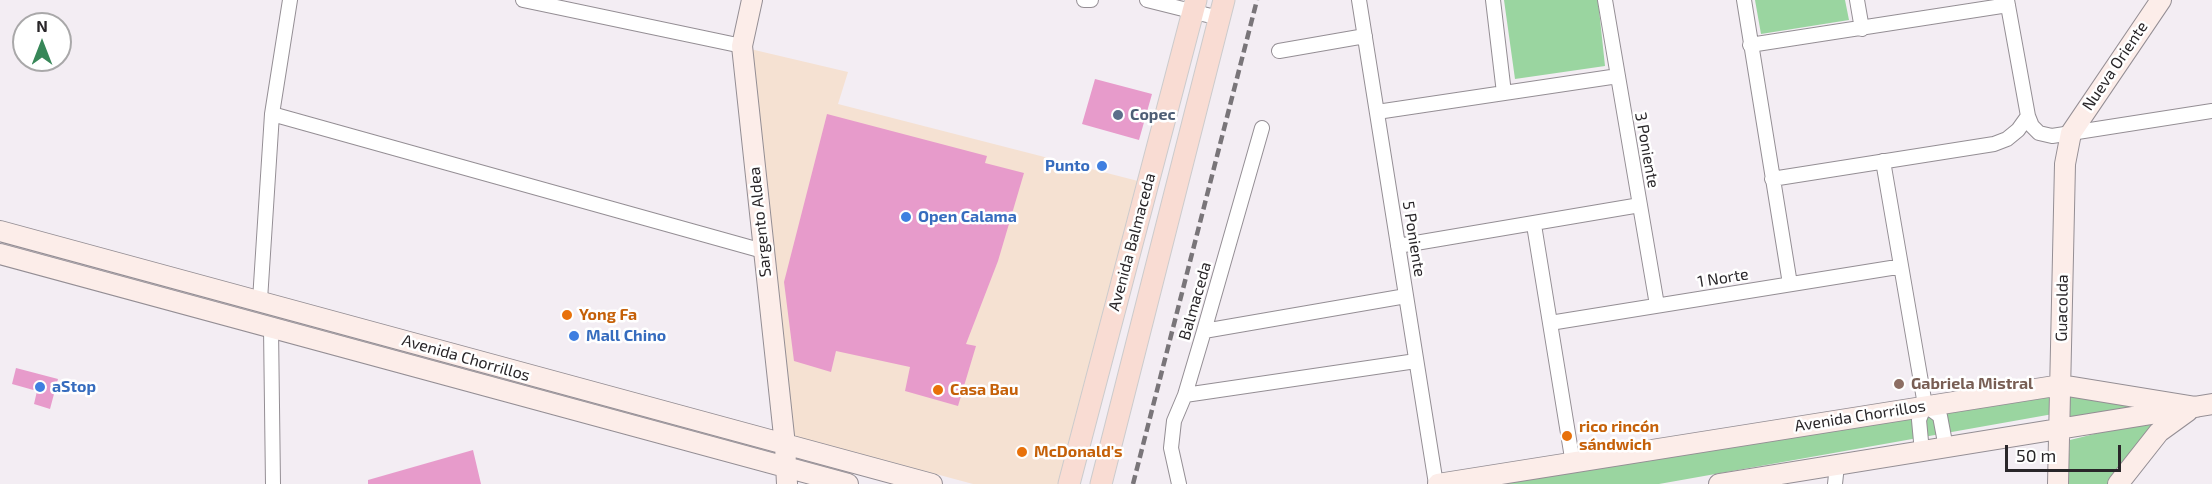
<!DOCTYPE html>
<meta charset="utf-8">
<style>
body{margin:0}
#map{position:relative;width:2212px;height:484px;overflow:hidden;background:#f3edf3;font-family:"Exo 2",sans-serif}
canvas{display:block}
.north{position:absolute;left:12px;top:12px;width:60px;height:60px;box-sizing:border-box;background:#fff;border:2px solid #a9a8a9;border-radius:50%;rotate:0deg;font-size:16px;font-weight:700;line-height:24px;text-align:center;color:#292629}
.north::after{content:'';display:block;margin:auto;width:21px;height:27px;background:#378758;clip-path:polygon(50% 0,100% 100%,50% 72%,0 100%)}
.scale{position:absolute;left:2005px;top:445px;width:116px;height:27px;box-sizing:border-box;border:3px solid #292629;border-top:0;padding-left:8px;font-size:18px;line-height:21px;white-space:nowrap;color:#292629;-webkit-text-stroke:4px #fff;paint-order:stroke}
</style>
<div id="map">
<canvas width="2212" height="484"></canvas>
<div class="north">N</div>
<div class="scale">50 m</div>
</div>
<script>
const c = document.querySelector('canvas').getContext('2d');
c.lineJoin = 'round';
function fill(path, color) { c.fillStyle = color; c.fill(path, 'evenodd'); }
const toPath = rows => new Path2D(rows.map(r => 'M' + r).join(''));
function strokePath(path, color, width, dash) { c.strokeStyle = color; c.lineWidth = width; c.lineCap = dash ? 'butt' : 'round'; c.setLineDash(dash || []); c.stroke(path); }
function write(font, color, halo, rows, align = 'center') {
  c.font = font + ' "Exo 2",sans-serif'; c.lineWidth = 5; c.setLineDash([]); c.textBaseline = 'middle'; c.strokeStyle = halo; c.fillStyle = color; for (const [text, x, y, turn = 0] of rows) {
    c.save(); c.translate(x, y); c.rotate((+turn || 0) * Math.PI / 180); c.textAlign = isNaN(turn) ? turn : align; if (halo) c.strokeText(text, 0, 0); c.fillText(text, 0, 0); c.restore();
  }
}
fill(toPath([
 [746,48,848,72,838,104,1138,181,1059,484,973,484,791,435]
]), '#f5e1d2');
fill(toPath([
 [1504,0,1598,0,1605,66,1515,79],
 [1755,0,1845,0,1849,20,1761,34],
 [2068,390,2162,408,2067,422],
 [2051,394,2053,414,1659,484,1490,484],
 [2163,417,2109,484,2067,484,2070,440]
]), '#9ad5a0');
fill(toPath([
 [1095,79,1152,94,1139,140,1082,124],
 [827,114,987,156,985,163,1024,173,998,261,966,344,976,346,958,406,905,391,910,367,836,351,831,372,794,361,784,282],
 [16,368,58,379,50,409,34,404,37,391,12,384],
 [473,450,481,484,368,484,368,480]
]), '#e79bcb');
const street = toPath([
 [523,0,742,46],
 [1084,0,1091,0],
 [1147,0,1219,18],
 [1359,0,1436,484],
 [1493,0,1504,93],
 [1605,0,1657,305],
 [1744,0,1790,284],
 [1857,0,1862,29],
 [2007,0,2028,116,2032,126,2039,133,2052,136,2212,111],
 [1750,45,2008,5],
 [1279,51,1365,36],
 [1377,112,1618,76],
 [272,114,763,251],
 [1883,161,1925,405,1919,420,1922,452],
 [1772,179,1994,144,2007,139,2018,130,2028,116],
 [1534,225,1573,464],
 [1398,246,1640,205],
 [260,300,272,114,290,0],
 [1550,323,1891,268,1901,268],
 [271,328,273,484],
 [1204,331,1406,296],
 [1185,395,1416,361],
 [1925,405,1940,416,1946,448],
 [1179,484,1171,448,1174,421,1185,395,1204,331,1262,128],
 [1835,484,1837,465]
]);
const secondary = toPath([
 [752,0,742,46,785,445,787,484],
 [0,231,932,484],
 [0,254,848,484],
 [1438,484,2061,385,2196,407],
 [1719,484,2212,404],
 [2058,484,2065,164,2071,133,2161,0],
 [2118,484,2159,432,2188,411]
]);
const primary = toPath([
 [1069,484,1196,0],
 [1101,484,1224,0]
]);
strokePath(street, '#948e94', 16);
strokePath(secondary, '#948e94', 22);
strokePath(primary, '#cccbcc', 23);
strokePath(street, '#fff', 14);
strokePath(secondary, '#fcede9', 20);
strokePath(primary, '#f9dcd3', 21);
strokePath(toPath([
 [1133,484,1257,0]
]), '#797579', 4.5, [9, 4.5]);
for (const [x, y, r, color] of [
 [1118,115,6,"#5c6f8a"],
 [1102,166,6,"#3f7fe0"],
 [906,217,6,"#3f7fe0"],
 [567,315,6,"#e8710a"],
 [574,336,6,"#3f7fe0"],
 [1899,384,6,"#8d6e63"],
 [40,387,6,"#3f7fe0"],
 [938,390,6,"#e8710a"],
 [1567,436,6,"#e8710a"],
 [1022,452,6,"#e8710a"]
]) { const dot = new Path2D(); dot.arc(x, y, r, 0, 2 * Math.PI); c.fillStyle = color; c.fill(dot); strokePath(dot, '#fff', 2); }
write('16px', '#292629', '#fff', [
 ["Nueva Oriente",2115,66,-56],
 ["3 Poniente",1647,150,80],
 ["Sargento Aldea",760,222,-96],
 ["5 Poniente",1414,239,81],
 ["Avenida Balmaceda",1132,242,-75],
 ["1 Norte",1723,278,-9],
 ["Balmaceda",1195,301,-74],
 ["Guacolda",2062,308,-89],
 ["Avenida Chorrillos",466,358,16],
 ["Avenida Chorrillos",1860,416,-9]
]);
write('bold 16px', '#4e5e75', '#fff', [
 ["Copec",1130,115]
], 'left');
write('bold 16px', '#366cbe', '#fff', [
 ["Punto",1090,166,"right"],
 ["Open Calama",918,217],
 ["Mall Chino",586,336],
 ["aStop",52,387]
], 'left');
write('bold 16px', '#c56008', '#fff', [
 ["Yong Fa",579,315],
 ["Casa Bau",950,390],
 ["rico rincón",1579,427],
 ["sándwich",1579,445],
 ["McDonald's",1034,452]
], 'left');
write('bold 16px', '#785e54', '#fff', [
 ["Gabriela Mistral",1911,384]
], 'left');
</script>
